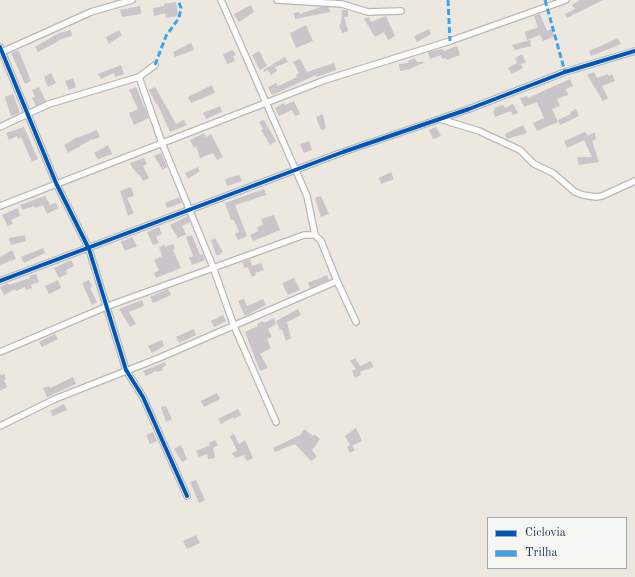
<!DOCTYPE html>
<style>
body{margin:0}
#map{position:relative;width:635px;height:577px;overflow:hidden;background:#ece8df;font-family:"Old Standard TT",serif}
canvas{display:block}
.legend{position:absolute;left:487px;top:517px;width:140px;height:52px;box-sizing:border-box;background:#f6f6f2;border:1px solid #9ea6b7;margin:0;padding:5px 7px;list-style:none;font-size:12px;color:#1b2f5e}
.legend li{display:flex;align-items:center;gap:8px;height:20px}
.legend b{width:20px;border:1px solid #9ea6b7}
</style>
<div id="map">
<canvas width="635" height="577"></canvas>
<ul class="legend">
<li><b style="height:5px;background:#0057b8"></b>Ciclovia</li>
<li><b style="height:5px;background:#3da3ed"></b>Trilha</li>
</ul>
</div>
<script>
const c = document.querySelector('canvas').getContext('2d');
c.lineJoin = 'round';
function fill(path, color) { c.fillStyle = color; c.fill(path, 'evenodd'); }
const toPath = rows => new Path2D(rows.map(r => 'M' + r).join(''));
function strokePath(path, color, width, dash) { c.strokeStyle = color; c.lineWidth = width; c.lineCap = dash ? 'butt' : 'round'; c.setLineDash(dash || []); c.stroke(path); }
fill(toPath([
 [580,0,603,0,567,18,565,14,575,9,572,5],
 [176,2,178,16,166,18,165,13,154,16,153,8,164,6,164,4],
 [251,5,254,12,239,22,234,14],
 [140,6,141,14,122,17,120,10],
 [321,7,329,7,330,12,295,19,294,13,299,12,300,14],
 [342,10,348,10,348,17,344,17,348,31,342,33,339,25,341,24],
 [540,14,547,31,551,29,555,36,543,41,540,35,527,40,525,32,538,27,534,16],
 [386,16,395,36,388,40,384,32,375,37,364,19,369,17,371,22],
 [306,25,313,41,296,48,290,33],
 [429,29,431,34,417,42,414,36],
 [71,30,72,36,58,40,59,41,38,52,35,47,59,33],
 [119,30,122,35,109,44,106,37],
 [618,38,621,44,591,56,589,51],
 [530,40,531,46,515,50,512,45],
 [191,43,194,50,175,57,173,52],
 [457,46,460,55,447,60,446,58,442,59,441,55,430,59,428,52,443,49,444,51],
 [233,50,236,55,233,56,235,61,227,64,223,54],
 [16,51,19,51,31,81,25,84,11,53],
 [259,51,267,66,260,70,252,55],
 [522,54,526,62,521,64,523,68,512,74,508,68,517,63,515,58],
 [285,57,288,62,275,67,277,71,271,75,268,70,264,72,263,70],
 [415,58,417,62,425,62,410,69,400,71,399,64,409,63,408,61],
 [300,59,307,72,334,63,336,70,317,77,316,75,272,95,268,87,276,83,278,86,297,77,296,75,299,73,293,62],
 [121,65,124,74,115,77,114,73,101,79,98,74],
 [594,72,597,78,608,74,609,76,612,74,615,81,602,86,608,98,603,101,587,75],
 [51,73,56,83,48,87,44,77],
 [73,78,76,87,69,90,65,81],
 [570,79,573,86,566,89,568,95,557,99,560,106,552,109,558,122,537,131,533,123,544,118,537,102,524,107,520,98,527,96,528,98],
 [212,85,215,93,191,103,188,97],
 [39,87,46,101,36,106,32,98,35,97,32,90],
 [136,87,149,118,134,125,129,113,138,109,129,90],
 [155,87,176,124,184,120,187,125,170,132,157,103,156,104,149,90],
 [13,94,20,113,11,116,5,97],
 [294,101,300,114,295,116,292,110,279,116,275,108,284,103,285,105],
 [513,104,518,113,513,115,511,111,495,117,493,111,495,110,494,108,503,105,505,108],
 [220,106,222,112,206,119,203,113],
 [576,109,579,116,560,125,558,120,571,114,570,112],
 [323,114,326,128,321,130,316,117],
 [264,120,276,141,270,145,261,130,263,129,259,122],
 [523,125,527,133,507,139,505,134],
 [24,127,38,159,32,162,21,137,18,139,17,136,9,140,6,133],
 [436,127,441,136,433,139,429,130],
 [97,130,100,137,92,140,92,139,68,153,64,145,76,138],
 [585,132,588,136,595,132,596,139,592,141,599,162,579,165,577,157,592,157,584,140,567,148,564,141],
 [204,133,206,137,211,134,223,157,217,160,213,153,200,158,196,146,194,148,190,140],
 [309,141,312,150,304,153,300,144],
 [108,145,112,154,98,159,94,153],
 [161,153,167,167,163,170,154,156],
 [144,158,147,164,143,166,149,178,143,181,139,174,138,175,134,169,133,169,130,163],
 [198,167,200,171,188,179,185,173],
 [391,172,394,179,381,184,379,178],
 [239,175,242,181,227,186,225,179],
 [131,187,134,196,127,198,134,213,128,216,120,191],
 [264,189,266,195,235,205,247,236,238,240,235,234,239,232,234,220,231,220,225,203],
 [45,196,50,205,56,203,58,208,47,214,43,205,35,208,34,206,23,210,20,205],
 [321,196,329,214,321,217,315,198],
 [179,197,182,203,167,208,165,203],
 [18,208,20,216,11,220,13,224,8,226,2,215],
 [274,215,280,230,253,241,250,235,258,231,257,227,263,225,261,219],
 [188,216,190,222,182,226,186,234,178,238,170,225],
 [159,227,162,234,156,237,159,243,153,245,147,232],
 [25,235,26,241,11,245,9,238],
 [192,235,200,255,203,254,205,260,192,265,189,258,193,256,186,237],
 [132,237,137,246,125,251,121,242],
 [215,238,223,252,219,255,216,255,211,240],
 [173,244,175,249,173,250,181,268,156,278,154,273,159,270,154,260,162,256,159,247,165,245,165,247],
 [43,248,45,253,24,263,21,257],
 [12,250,16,259,0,265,0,257],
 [250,259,252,266,261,263,264,270,255,273,256,275,252,277,248,267,245,268,242,262],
 [71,260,74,266,66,270,67,274,59,278,54,268],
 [36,274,39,282,31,285,32,288,26,290,25,287,16,291,15,289,4,295,0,287,8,283,9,285,30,278,29,276],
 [327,275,329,280,310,288,308,283],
 [294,278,300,290,288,295,282,283],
 [58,280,61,288,49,294,45,286],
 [89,280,92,287,90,288,97,302,92,305,82,283],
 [168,289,171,295,153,303,150,297],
 [244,299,247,306,263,299,266,305,245,316,238,301],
 [142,300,144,306,129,312,136,324,130,327,119,309],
 [298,309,301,315,287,322,291,338,286,341,282,329,280,330,276,321],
 [223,315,226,321,214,327,211,321],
 [274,318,276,324,268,329,272,337,267,339,271,348,260,354,268,368,260,371,245,332,258,326,257,324,263,321,264,323],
 [194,329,196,335,179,343,176,337],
 [55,334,58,339,42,347,39,342],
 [162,340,164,346,152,353,148,346],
 [355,358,360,366,371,361,373,367,360,372,361,375,355,378,352,371,356,369,350,361],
 [165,362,166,365,162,368,163,370,157,372,156,371,146,376,143,371],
 [0,373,1,375,4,374,6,379,4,380,7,387,0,391],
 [73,377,76,384,47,397,43,388,49,386,50,388],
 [217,393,220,399,204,407,201,401],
 [64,404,67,410,53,416,50,411],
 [166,406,172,419,166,422,161,407],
 [238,409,241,415,234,419,233,417,221,424,218,419],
 [356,428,362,441,352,446,355,450,350,453,347,447,350,445,345,436],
 [304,429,313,436,314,434,320,439,312,450,317,457,311,461,295,444,275,452,273,448,300,435],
 [153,432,157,441,150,444,146,435],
 [234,434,239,444,245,440,253,458,247,461,244,455,235,458,232,453,237,451,230,436],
 [215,440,218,445,213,448,215,458,208,459,207,454,199,457,196,451,210,445,209,443],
 [181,445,187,459,182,462,174,449],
 [196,480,205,500,199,503,190,482],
 [196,535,200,543,187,549,183,541]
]), '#cbc4c8');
const minor = toPath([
 [221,0,307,196,315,235],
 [277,0,342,4,368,12,401,11],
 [0,47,56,183,89,249,126,370,143,397,187,496],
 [2,52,91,12,132,0],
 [139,77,162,143,213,267,234,326,276,422],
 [440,119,479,131,520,150,534,164,553,173,575,192,583,195,596,197,602,196,635,181],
 [0,127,49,104,139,77,155,65],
 [0,206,325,80,450,41,566,0],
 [0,281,343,152,469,109,565,72,635,51],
 [0,352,108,306,304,235,315,235,321,241,337,281,356,322],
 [0,426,55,399,159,358,337,281]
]);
strokePath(minor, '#b8b8b6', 8);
strokePath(minor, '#fcfcfa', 5.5);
strokePath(toPath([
 [448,0,450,41],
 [545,0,565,72],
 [155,65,166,36,179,18,181,8,178,0]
]), '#3da3ed', 3, [6, 3]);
strokePath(toPath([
 [0,47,56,183,89,249,126,370,143,397,187,496],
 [0,281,343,152,469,109,565,72,635,51]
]), '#0057b8', 4);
</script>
